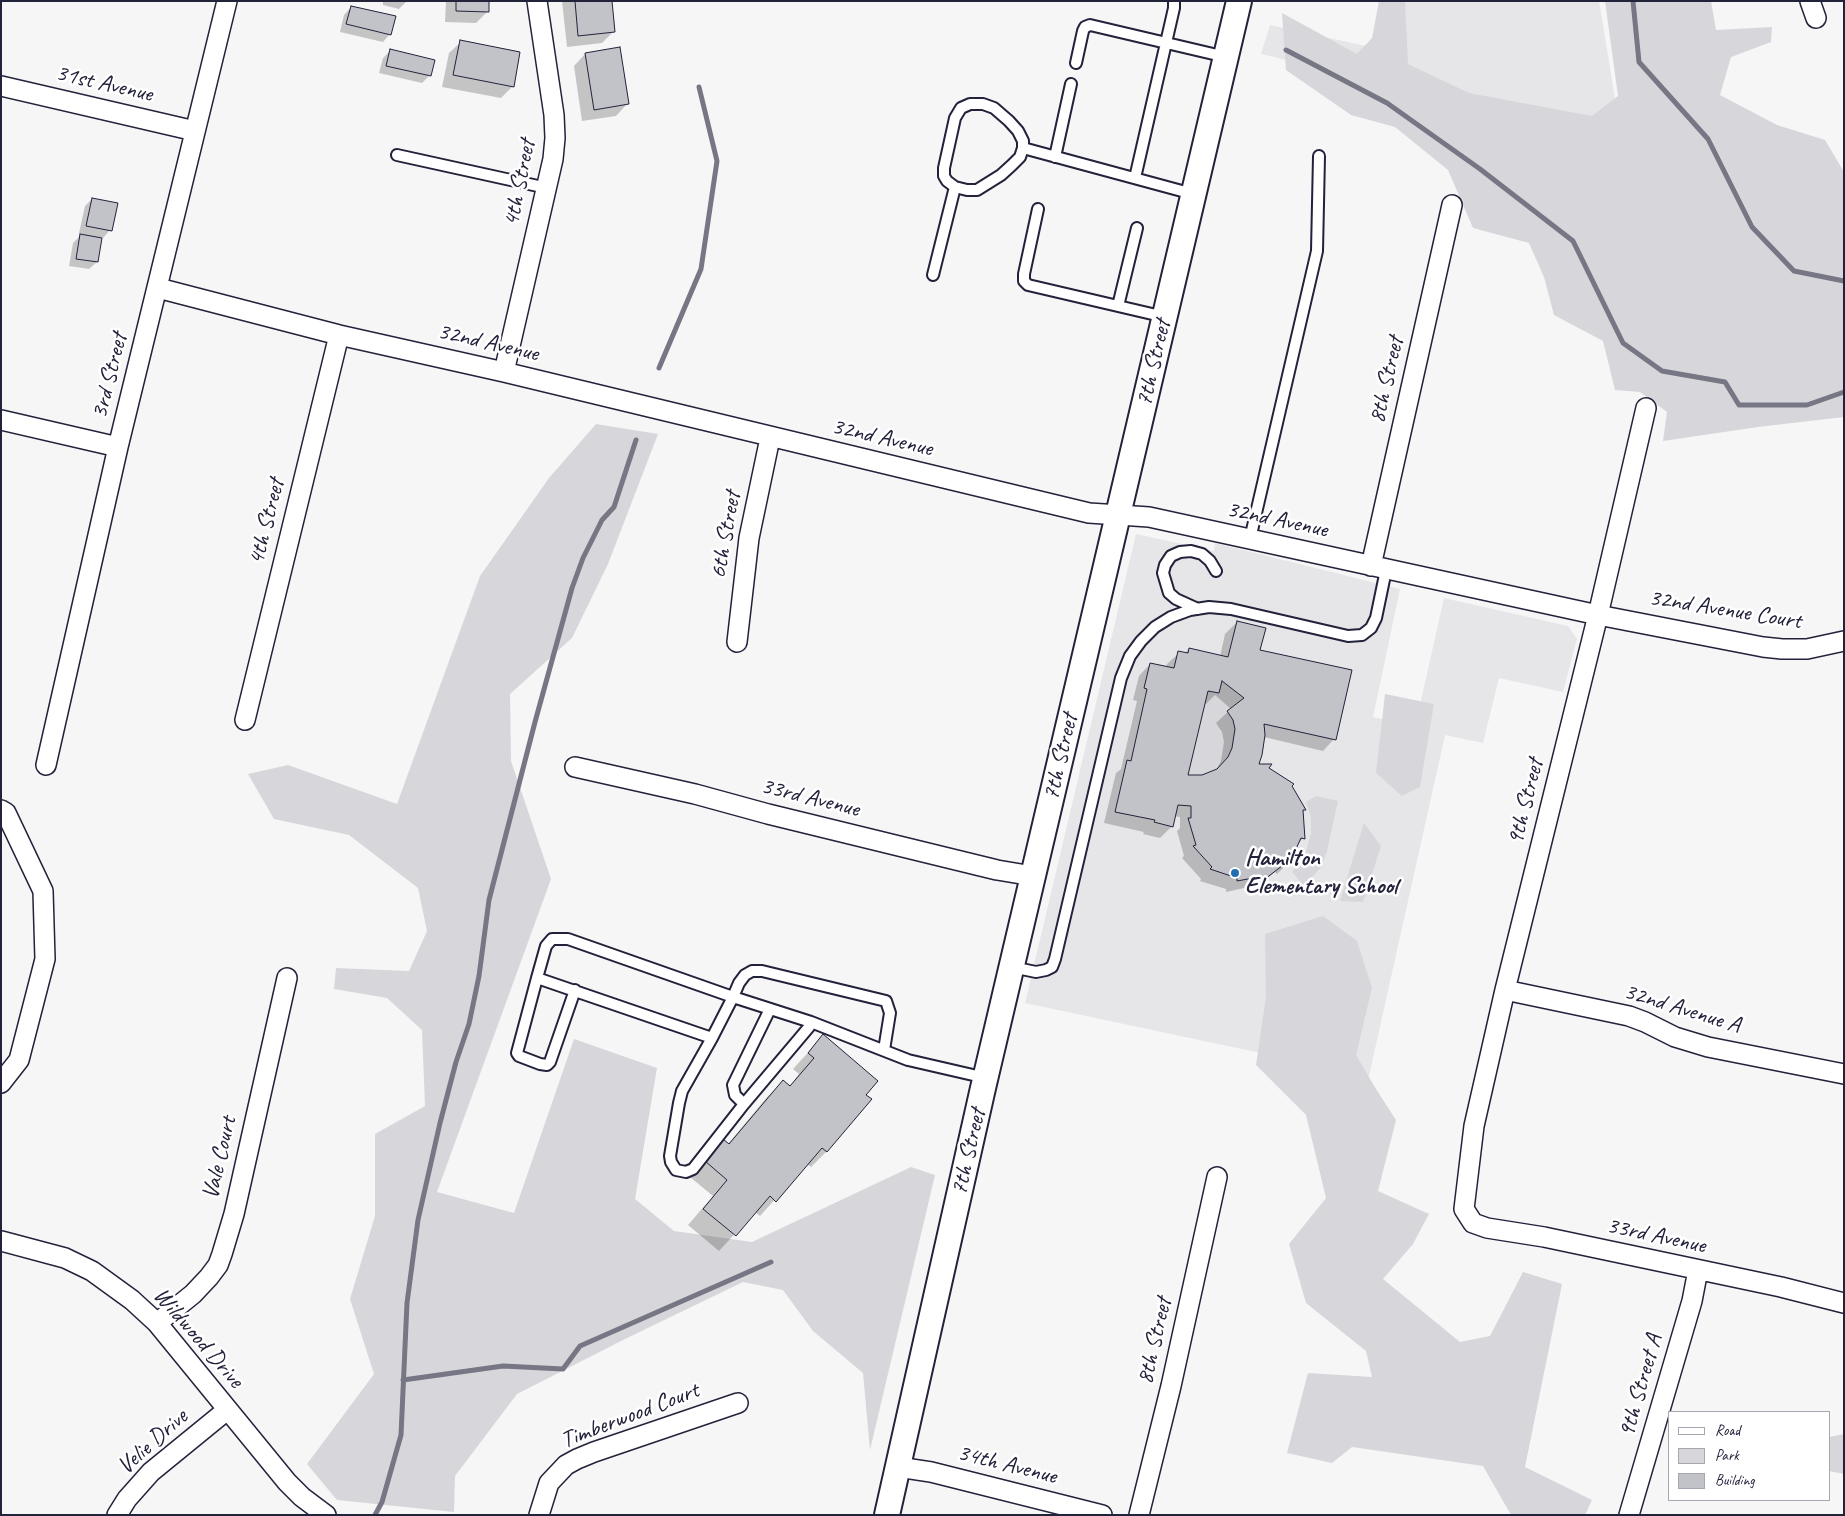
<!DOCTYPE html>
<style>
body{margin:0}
#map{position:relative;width:1845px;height:1516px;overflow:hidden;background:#f6f6f7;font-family:Caveat,sans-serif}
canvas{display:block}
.frame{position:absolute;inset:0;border:2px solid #22223b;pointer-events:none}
.legend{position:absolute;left:1668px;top:1411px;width:162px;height:90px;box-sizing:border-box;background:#fff;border:1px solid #a7a7b1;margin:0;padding:6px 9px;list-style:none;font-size:15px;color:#22223b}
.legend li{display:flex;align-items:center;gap:10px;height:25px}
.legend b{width:25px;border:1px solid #a7a7b1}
</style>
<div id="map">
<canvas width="1845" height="1516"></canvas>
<div class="frame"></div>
<ul class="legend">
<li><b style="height:6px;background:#fff"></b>Road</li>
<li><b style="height:14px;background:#d7d7db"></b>Park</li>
<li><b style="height:14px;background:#c2c2c9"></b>Building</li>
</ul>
</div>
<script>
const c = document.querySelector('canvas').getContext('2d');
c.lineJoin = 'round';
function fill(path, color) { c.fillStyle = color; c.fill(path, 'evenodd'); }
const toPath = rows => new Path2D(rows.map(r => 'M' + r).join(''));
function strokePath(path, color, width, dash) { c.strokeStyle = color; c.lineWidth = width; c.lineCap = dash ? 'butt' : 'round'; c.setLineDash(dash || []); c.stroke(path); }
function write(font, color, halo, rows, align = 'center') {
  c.font = font + ' Caveat,sans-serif'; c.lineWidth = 5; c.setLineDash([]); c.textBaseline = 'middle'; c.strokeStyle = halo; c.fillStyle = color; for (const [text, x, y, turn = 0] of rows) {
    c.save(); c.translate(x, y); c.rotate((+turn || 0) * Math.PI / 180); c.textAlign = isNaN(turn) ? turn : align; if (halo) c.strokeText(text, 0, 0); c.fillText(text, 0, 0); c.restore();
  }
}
fill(toPath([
 [1385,1,1599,1,1620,129,1459,101,1261,54,1270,25,1375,48],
 [1136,534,1214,551,1215,543,1400,589,1373,717,1415,727,1444,598,1568,626,1577,639,1563,692,1499,678,1483,743,1445,735,1369,1076,1025,1003]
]), '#e6e6e9');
fill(toPath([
 [1379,1,1405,1,1408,64,1469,93,1592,116,1618,96,1605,1,1711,1,1716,30,1772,27,1771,42,1731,57,1720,95,1777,125,1825,140,1844,172,1844,417,1758,427,1663,441,1667,412,1640,392,1615,390,1603,341,1554,315,1544,277,1529,243,1473,228,1448,170,1395,127,1351,115,1286,70,1282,13,1357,54,1372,38],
 [596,424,658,434,608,564,572,638,510,694,511,761,551,879,437,1192,514,1213,574,1039,657,1068,635,1199,674,1231,752,1242,911,1167,935,1175,870,1450,863,1373,813,1331,783,1290,743,1282,625,1339,517,1394,455,1476,454,1512,337,1500,307,1464,374,1374,350,1299,375,1216,375,1134,425,1106,422,1030,387,998,334,989,336,968,409,971,427,931,418,888,349,835,274,819,248,774,288,765,397,804,480,576,549,478],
 [1222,681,1244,698,1227,711,1233,720,1235,729,1232,748,1228,757,1217,769,1202,775,1188,775,1208,691,1219,693],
 [1385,694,1434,704,1420,787,1402,796,1376,773],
 [1316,796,1338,801,1327,851,1321,867,1304,886,1292,872,1306,852,1311,833,1311,817,1306,802],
 [1364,823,1381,846,1363,902,1340,901],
 [1323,916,1357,941,1372,988,1356,1055,1376,1089,1396,1120,1378,1191,1429,1214,1413,1244,1383,1279,1460,1342,1490,1336,1523,1272,1562,1284,1525,1467,1592,1500,1585,1515,1511,1515,1483,1466,1352,1447,1332,1463,1287,1453,1308,1373,1372,1377,1366,1351,1306,1303,1289,1244,1326,1198,1306,1115,1256,1065,1266,997,1265,934],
 [1844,1434,1844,1474,1829,1471,1829,1437]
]), '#d7d7db');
fill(toPath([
 [383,1,407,1,399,9,383,5],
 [446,1,488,1,488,11,476,23,445,22],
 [562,1,610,1,614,31,602,43,567,47],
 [351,7,390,34,383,42,340,32,344,15],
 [461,42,519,53,512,87,501,98,442,87,449,53],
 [390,51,430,75,422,83,379,73,383,58],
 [585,54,627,104,616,116,582,121,574,66],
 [92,199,110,230,103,238,101,238,97,262,89,269,69,266,73,243,82,234,79,233,85,206],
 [1237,622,1259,651,1334,739,1323,751,1264,737,1257,765,1268,769,1291,786,1304,810,1301,812,1303,838,1297,845,1288,863,1277,874,1275,872,1253,889,1253,886,1226,892,1226,889,1200,881,1201,879,1182,858,1184,856,1177,831,1180,828,1180,817,1174,816,1172,826,1160,838,1143,834,1144,832,1104,823,1116,773,1121,769,1137,701,1133,700,1139,676,1150,664,1166,668,1167,664,1179,653,1184,654,1189,649,1220,657,1225,634],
 [1215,695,1231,709,1216,723,1222,732,1224,742,1221,761,1216,770,1202,776,1187,776,1204,703,1206,704],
 [823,1036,865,1095,826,1152,811,1167,807,1164,760,1216,755,1212,719,1251,688,1225,713,1196,690,1177,708,1156,728,1144,767,1097,783,1082,789,1087,799,1074,793,1069]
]), '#0003');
strokePath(toPath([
 [1633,1,1639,62,1708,139,1752,227,1794,271,1844,281],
 [1286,50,1387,103,1480,169,1573,241,1623,343,1662,371,1725,382,1739,405,1807,405,1844,392],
 [659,368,701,269,717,161,699,87],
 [403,1380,503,1366,563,1369,580,1346,771,1262],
 [375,1515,382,1502,401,1435,407,1303,418,1220,440,1123,456,1062,469,1024,479,976,489,900,535,722,572,588,583,558,602,520,614,507,636,440]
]), '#767685', 5);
const building = toPath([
 [456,1,489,1,489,12,456,11,456,1],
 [575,1,612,1,615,32,578,36,575,1],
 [351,6,396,16,391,35,346,24,351,6],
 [460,40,520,52,514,87,453,75,460,40],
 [620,47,629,104,594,110,585,53,620,47],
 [390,49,435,60,431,76,386,66,390,49],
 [92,198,118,203,112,231,86,226,92,198],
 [80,234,102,238,98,262,76,259,80,234],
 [1237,621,1266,628,1260,650,1352,670,1336,740,1264,724,1265,735,1262,755,1259,764,1272,764,1269,768,1294,784,1292,786,1306,810,1303,810,1305,839,1301,838,1289,864,1287,862,1265,879,1264,876,1237,881,1237,878,1210,869,1212,867,1193,846,1196,845,1188,818,1191,818,1191,806,1178,805,1173,827,1154,822,1155,820,1115,812,1127,760,1131,761,1147,689,1144,688,1150,663,1174,668,1178,651,1188,653,1189,648,1228,657,1237,621],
 [1222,681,1244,698,1227,711,1233,720,1235,729,1232,748,1228,757,1217,769,1202,775,1188,775,1208,691,1219,693,1222,681],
 [823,1034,878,1081,866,1095,872,1099,827,1152,822,1148,776,1202,770,1196,736,1236,703,1209,727,1180,705,1161,723,1139,729,1144,783,1080,790,1086,814,1058,808,1053,823,1034]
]);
fill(building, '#c2c2c9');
strokePath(building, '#22223b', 1);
const service = toPath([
 [1076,63,1083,31,1085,27,1090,25,1226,57],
 [1023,148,1020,157,1012,165,1001,175,977,190,967,190,955,187,947,181,944,176,944,168,955,118,961,108,970,104,983,104,994,108,1009,121,1018,131,1023,141,1023,148,1193,194],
 [397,155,547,188],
 [1055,157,1071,84],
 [1135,178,1174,8,1174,1],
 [1038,209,1024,274,1024,281,1028,285,1165,317],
 [933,275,955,187],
 [1118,306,1137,228],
 [1250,539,1317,251,1319,156],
 [1198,609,1176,599,1169,593,1163,573,1165,565,1171,556,1180,552,1191,551,1202,554,1210,561,1216,571],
 [1012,967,1036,972,1046,970,1052,967,1055,959,1121,678,1130,656,1141,641,1155,627,1171,617,1190,610,1209,607,1231,609,1348,636,1362,635,1371,628,1376,618,1386,570],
 [537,978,517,1053,519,1056,540,1064,547,1065,550,1062,575,990],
 [811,1022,809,1027,744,1104,693,1169,686,1172,676,1170,671,1162,670,1156,679,1103,682,1091,712,1038,733,997,739,983,745,975,752,971,762,971,886,1001,890,1013,884,1050],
 [712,1038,537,978,546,946,552,939,568,939,733,997,811,1022,908,1060,986,1078],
 [744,1104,735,1095,733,1085,770,1009]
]);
const minor = toPath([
 [1810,1,1816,18],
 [1,86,195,131],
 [158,288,339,335,504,372,1089,513,1149,517,1598,615,1763,647,1782,649,1807,649,1844,641],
 [504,372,553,159,555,138,554,115,537,1],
 [1646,408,1598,615,1505,990,1474,1126,1464,1209,1473,1223,1487,1228,1544,1237,1781,1287,1844,1303],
 [1,420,118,447],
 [1371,566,1452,205],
 [737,642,749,538,770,438],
 [245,720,339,335],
 [46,765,118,447,227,1],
 [575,767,695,794,768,814,997,870,1033,876],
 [1,810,6,813,43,891,45,959,19,1060,1,1083],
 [1505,990,1629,1016,1645,1022,1675,1037,1708,1047,1844,1074],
 [1,1241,65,1258,92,1271,132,1300,157,1323,287,1482,302,1497,326,1515],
 [157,1323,193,1294,209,1277,218,1265,222,1254,234,1214,287,978],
 [898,1467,931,1472,1102,1515],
 [117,1515,127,1499,151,1472,227,1410],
 [539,1515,549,1483,566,1465,577,1459,594,1452,738,1403],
 [1139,1515,1171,1386,1217,1177],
 [1629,1515,1692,1301,1698,1270]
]);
const tertiary = toPath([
 [887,1515,983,1088,1239,1]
]);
strokePath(service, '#22223b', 14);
strokePath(minor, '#22223b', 22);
strokePath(tertiary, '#22223b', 28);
strokePath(service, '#fff', 10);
strokePath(minor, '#fff', 19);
strokePath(tertiary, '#fff', 24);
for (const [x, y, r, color] of [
 [1235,873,5,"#1f6fb2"]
]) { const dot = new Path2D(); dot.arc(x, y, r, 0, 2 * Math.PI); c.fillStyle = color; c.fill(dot); strokePath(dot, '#fff', 2); }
write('24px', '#22223b', '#fff', [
 ["31st Avenue",104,84,13],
 ["4th Street",520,183,-79],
 ["32nd Avenue",488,343,13],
 ["7th Street",1154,363,-77],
 ["3rd Street",110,376,-76],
 ["8th Street",1387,380,-77],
 ["32nd Avenue",882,438,13],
 ["32nd Avenue",1277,520,12],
 ["4th Street",267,522,-76],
 ["6th Street",726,535,-80],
 ["32nd Avenue Court",1725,610,9],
 ["7th Street",1061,757,-77],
 ["33rd Avenue",810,798,14],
 ["9th Street",1526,802,-76],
 ["32nd Avenue A",1682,1009,17],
 ["7th Street",969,1152,-77],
 ["Vale Court",220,1158,-77],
 ["33rd Avenue",1656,1236,12],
 ["Wildwood Drive",198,1338,49],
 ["8th Street",1155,1341,-77],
 ["9th Street A",1641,1386,-74],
 ["Timberwood Court",630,1416,-21],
 ["Velie Drive",153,1442,-42],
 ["34th Avenue",1007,1465,14]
]);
write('bold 24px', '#22223b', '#fff', [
 ["Hamilton",1245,859],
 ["Elementary School",1245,887]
], 'left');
</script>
